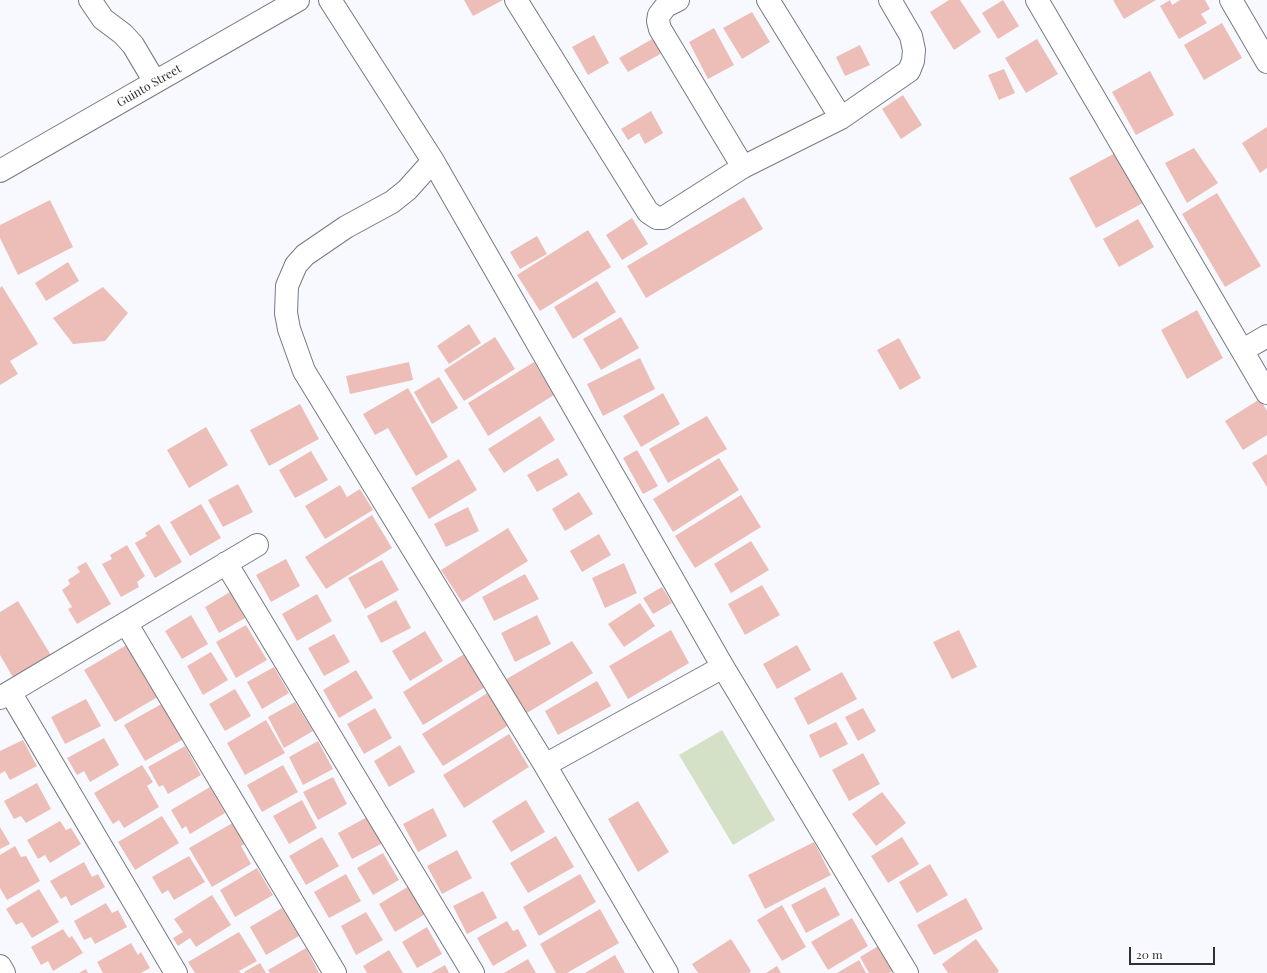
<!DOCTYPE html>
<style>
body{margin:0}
#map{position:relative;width:1267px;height:973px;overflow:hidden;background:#f7f9ff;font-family:"Playfair Display",serif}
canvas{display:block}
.scale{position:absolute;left:1129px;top:947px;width:86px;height:18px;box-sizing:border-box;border:2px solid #2d2f32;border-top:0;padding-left:5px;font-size:12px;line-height:14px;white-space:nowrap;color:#2d2f32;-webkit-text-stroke:3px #fff;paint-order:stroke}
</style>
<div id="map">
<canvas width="1267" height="973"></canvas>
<div class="scale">20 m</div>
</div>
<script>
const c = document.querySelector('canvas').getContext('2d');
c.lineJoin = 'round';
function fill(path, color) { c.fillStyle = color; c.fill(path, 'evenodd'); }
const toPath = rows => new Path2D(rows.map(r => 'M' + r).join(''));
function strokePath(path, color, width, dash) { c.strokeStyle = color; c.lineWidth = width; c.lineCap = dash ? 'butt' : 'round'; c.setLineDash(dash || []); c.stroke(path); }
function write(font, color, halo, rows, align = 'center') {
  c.font = font + ' "Playfair Display",serif'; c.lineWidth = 4; c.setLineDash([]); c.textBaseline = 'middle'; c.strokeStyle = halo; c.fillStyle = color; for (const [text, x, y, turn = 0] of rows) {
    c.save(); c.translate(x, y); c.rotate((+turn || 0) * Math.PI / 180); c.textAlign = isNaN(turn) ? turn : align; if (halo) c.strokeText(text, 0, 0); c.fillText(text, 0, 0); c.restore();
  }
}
fill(toPath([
 [722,730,775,820,733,845,679,755]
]), '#d4e1c7');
fill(toPath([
 [464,0,503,0,473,16],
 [949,0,960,0,981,32,954,50,930,12],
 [1003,0,1019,26,998,39,982,13],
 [1113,0,1156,0,1124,19],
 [1170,0,1172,5,1180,0,1205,0,1210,9,1201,14,1207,23,1179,39,1160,6],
 [752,12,770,42,742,59,723,28],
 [1222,23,1242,58,1204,80,1184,45],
 [714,28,734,65,708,79,689,42],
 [594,35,609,63,588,75,572,47],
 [654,38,662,53,628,72,619,58],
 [1037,39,1058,74,1026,93,1005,58],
 [860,45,870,65,845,76,836,57],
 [1004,69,1015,93,999,100,988,75],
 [1150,71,1174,115,1136,135,1112,92],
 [903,95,922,125,901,139,882,109],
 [651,111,663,133,645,144,639,133,628,140,621,129],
 [1267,127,1267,168,1260,173,1242,143],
 [1194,148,1218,183,1187,203,1165,163],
 [1117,152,1145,202,1096,228,1069,178],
 [1217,193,1261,266,1225,287,1182,214],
 [744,197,763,229,646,298,627,266],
 [50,200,73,247,18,275,0,238,0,225],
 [632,218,648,244,622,260,606,235],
 [1138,219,1154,247,1119,267,1103,239],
 [588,230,611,267,540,311,517,275],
 [537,236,547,254,520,269,510,252],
 [68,262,79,281,46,301,35,283],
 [597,281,616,312,573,339,554,307],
 [2,286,38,344,10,361,18,374,0,385,0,288],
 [103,287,128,313,105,341,73,344,53,318],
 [1197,310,1223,358,1187,379,1161,330],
 [621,317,639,348,601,370,583,339],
 [469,324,481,343,449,364,437,346],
 [495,337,515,369,464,401,444,370],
 [899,338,921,378,900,390,877,350],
 [640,358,655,389,603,416,587,384],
 [409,362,413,380,350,394,346,376],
 [534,362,554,395,488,436,468,403],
 [439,377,458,408,432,424,414,392],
 [408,388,448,457,416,476,388,428,375,435,363,414],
 [663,393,680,424,641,447,623,416],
 [1260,399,1267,411,1267,435,1243,450,1225,421],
 [300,404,319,439,269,466,250,430],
 [540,416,555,440,504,473,488,449],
 [707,416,727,449,668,483,649,449],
 [206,427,228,465,189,488,167,450],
 [637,450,658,486,643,494,623,458],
 [311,451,328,480,295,498,279,470],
 [1267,454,1267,487,1252,463],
 [558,458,568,475,537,492,527,475],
 [719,458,739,490,673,532,653,499],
 [459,459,477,490,429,519,411,488],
 [238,484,253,512,223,527,208,500],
 [340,485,347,497,360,489,373,510,325,539,305,506],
 [579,492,593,514,565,531,552,509],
 [741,495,761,527,695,568,675,536],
 [201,504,221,538,190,556,170,522],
 [468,507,479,531,446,547,434,524],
 [372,515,392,548,326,589,305,557],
 [159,524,182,562,155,578,135,543,147,536,145,533],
 [508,528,528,561,462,602,441,570],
 [599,534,611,555,582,572,570,551],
 [751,541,769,570,731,593,714,564],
 [127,545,145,576,137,582,139,587,121,597,102,564,112,559,110,555],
 [286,559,300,586,271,602,256,575],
 [382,560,399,590,365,609,348,578],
 [86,562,111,604,77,624,68,609,72,607,62,590,70,584,68,580,80,572,77,567],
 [624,563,637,593,605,608,592,578],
 [525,574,539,599,494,621,482,597],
 [762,585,780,615,745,635,728,604],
 [662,587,672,603,653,614,643,598],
 [230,592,245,618,219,633,205,607],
 [317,594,332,621,297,641,282,614],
 [396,600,411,628,381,643,367,616],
 [18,601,52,657,14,679,0,655,0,612],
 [640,603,655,626,624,647,608,624],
 [191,615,208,644,182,659,165,631],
 [537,615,551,644,515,662,501,633],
 [246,625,267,660,236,678,216,642],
 [671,630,689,663,628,699,609,666],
 [959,630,977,667,952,679,933,642],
 [425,631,443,661,410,681,392,651],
 [334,634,350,662,324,676,308,648],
 [572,641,593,673,527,713,503,681],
 [130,643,161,695,115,722,84,670],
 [797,645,811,670,777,689,763,664],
 [469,651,490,684,423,725,403,692],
 [211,652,228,680,203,695,187,666],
 [274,667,289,693,262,709,247,682],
 [356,670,373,698,339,718,323,690],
 [842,672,857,699,808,725,794,698],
 [597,681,611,706,558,735,545,711],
 [235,689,251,716,225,731,209,704],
 [489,692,509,725,443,766,422,734],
 [86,699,101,726,65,744,51,717],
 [165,702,187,737,145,761,124,725],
 [295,702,313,731,284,748,268,717],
 [375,708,392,738,364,754,347,724],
 [863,708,876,731,858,741,845,717],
 [266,720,285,753,245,775,227,743],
 [836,722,848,744,820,758,809,735],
 [509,734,529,767,464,808,443,775],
 [104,738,119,765,90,782,84,771,77,775,67,758],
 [23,740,37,766,10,780,5,771,0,774,0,751],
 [318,741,333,769,303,785,289,757],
 [400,745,415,772,389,787,374,761],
 [185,746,201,775,168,794,163,785,159,787,148,767],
 [863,753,880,784,849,801,832,770],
 [142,765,153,782,147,786,159,807,124,828,119,820,113,824,94,793],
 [283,765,298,792,262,812,247,785],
 [333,777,347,804,318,820,303,792],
 [37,783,51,809,26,823,21,816,14,819,4,801],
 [210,787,225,813,190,834,186,826,182,829,171,810],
 [882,792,906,823,876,846,852,814],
 [302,800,317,828,289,844,273,816],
 [526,800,545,832,511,852,492,821],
 [638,801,669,852,638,872,608,819],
 [433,808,447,836,418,852,403,824],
 [162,816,179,843,135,870,118,842],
 [369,816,383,843,352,859,338,833],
 [60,821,66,830,71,828,81,844,50,863,45,855,38,859,27,840],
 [236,821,248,842,241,846,251,864,212,887,189,848],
 [0,827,10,844,0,849],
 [556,836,574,867,528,893,510,863],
 [322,837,339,866,306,885,289,856],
 [902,837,919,864,888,883,871,856],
 [814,842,831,875,765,909,748,875],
 [15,846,21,857,26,856,40,881,7,900,0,888,0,855],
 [457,850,472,878,442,894,427,866],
 [383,853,399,880,373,895,357,868],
 [189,856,205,882,174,900,168,890,162,894,152,877],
 [84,862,92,877,98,874,105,887,71,906,66,896,61,899,50,881],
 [930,864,948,895,917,913,899,882],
 [257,868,273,895,235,917,220,890],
 [346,874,361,901,329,918,314,892],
 [580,874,596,902,539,936,523,907],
 [411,885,427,913,395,932,379,904],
 [825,887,840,915,806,933,791,905],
 [39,889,59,922,32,938,22,922,16,925,6,909],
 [483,891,497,918,467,934,453,906],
 [212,895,231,925,196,947,190,938,178,946,173,938,183,932,174,919],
 [966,898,983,929,934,955,917,925],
 [106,903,112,913,118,910,127,927,95,944,91,937,84,940,74,921],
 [782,905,806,947,782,961,757,920],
 [282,908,299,936,266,955,250,927],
 [600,909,619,943,567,973,556,973,540,944],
 [366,912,383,940,356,955,341,926],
 [852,918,868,946,828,970,811,942],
 [507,921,513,931,518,929,527,946,493,966,477,938],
 [427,927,442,954,417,968,402,942],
 [63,929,69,938,72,936,83,953,53,971,48,961,41,965,31,947],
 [239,932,257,961,239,971,241,973,195,973,188,962],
 [731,939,751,971,749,973,698,973,692,964],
 [976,939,999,971,997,973,948,973,942,964],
 [131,943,138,955,141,952,150,968,141,973,103,973,97,962],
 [880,945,895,970,889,973,869,973,860,957],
 [306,948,319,973,270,973,268,970],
 [389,950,403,973,367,973,363,966],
 [615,955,625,973,585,973],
 [528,959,536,973,504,973],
 [859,960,866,973,837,973],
 [260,963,266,973,245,973,244,972],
 [445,965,449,973,431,973],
 [777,966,781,973,766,973],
 [86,969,88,973,79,973]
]), '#edbeb7');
const minor = toPath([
 [90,0,103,19,123,34,133,45,155,82],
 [330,0,433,161,723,667,907,973],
 [516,0,648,212,657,218,663,218,743,167,841,118,909,71,913,61,914,50,911,36,890,0],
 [678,0,666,6,659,15,658,21,660,29,743,167],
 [768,0,841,118],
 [1037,0,1267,393],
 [1231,0,1267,62],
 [433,161,407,190,392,202,346,227,305,255,296,265,287,286,286,313,289,329,304,371,545,765,667,973],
 [0,171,298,0],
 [1243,350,1267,336],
 [226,563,473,973],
 [126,623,335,973],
 [10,692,176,973],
 [0,698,257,545],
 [545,765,723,667],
 [0,966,4,973]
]);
strokePath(minor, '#787a83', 24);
strokePath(minor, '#fff', 22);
write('12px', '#2d2f32', '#fff', [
 ["Guinto Street",149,86,-30]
]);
</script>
